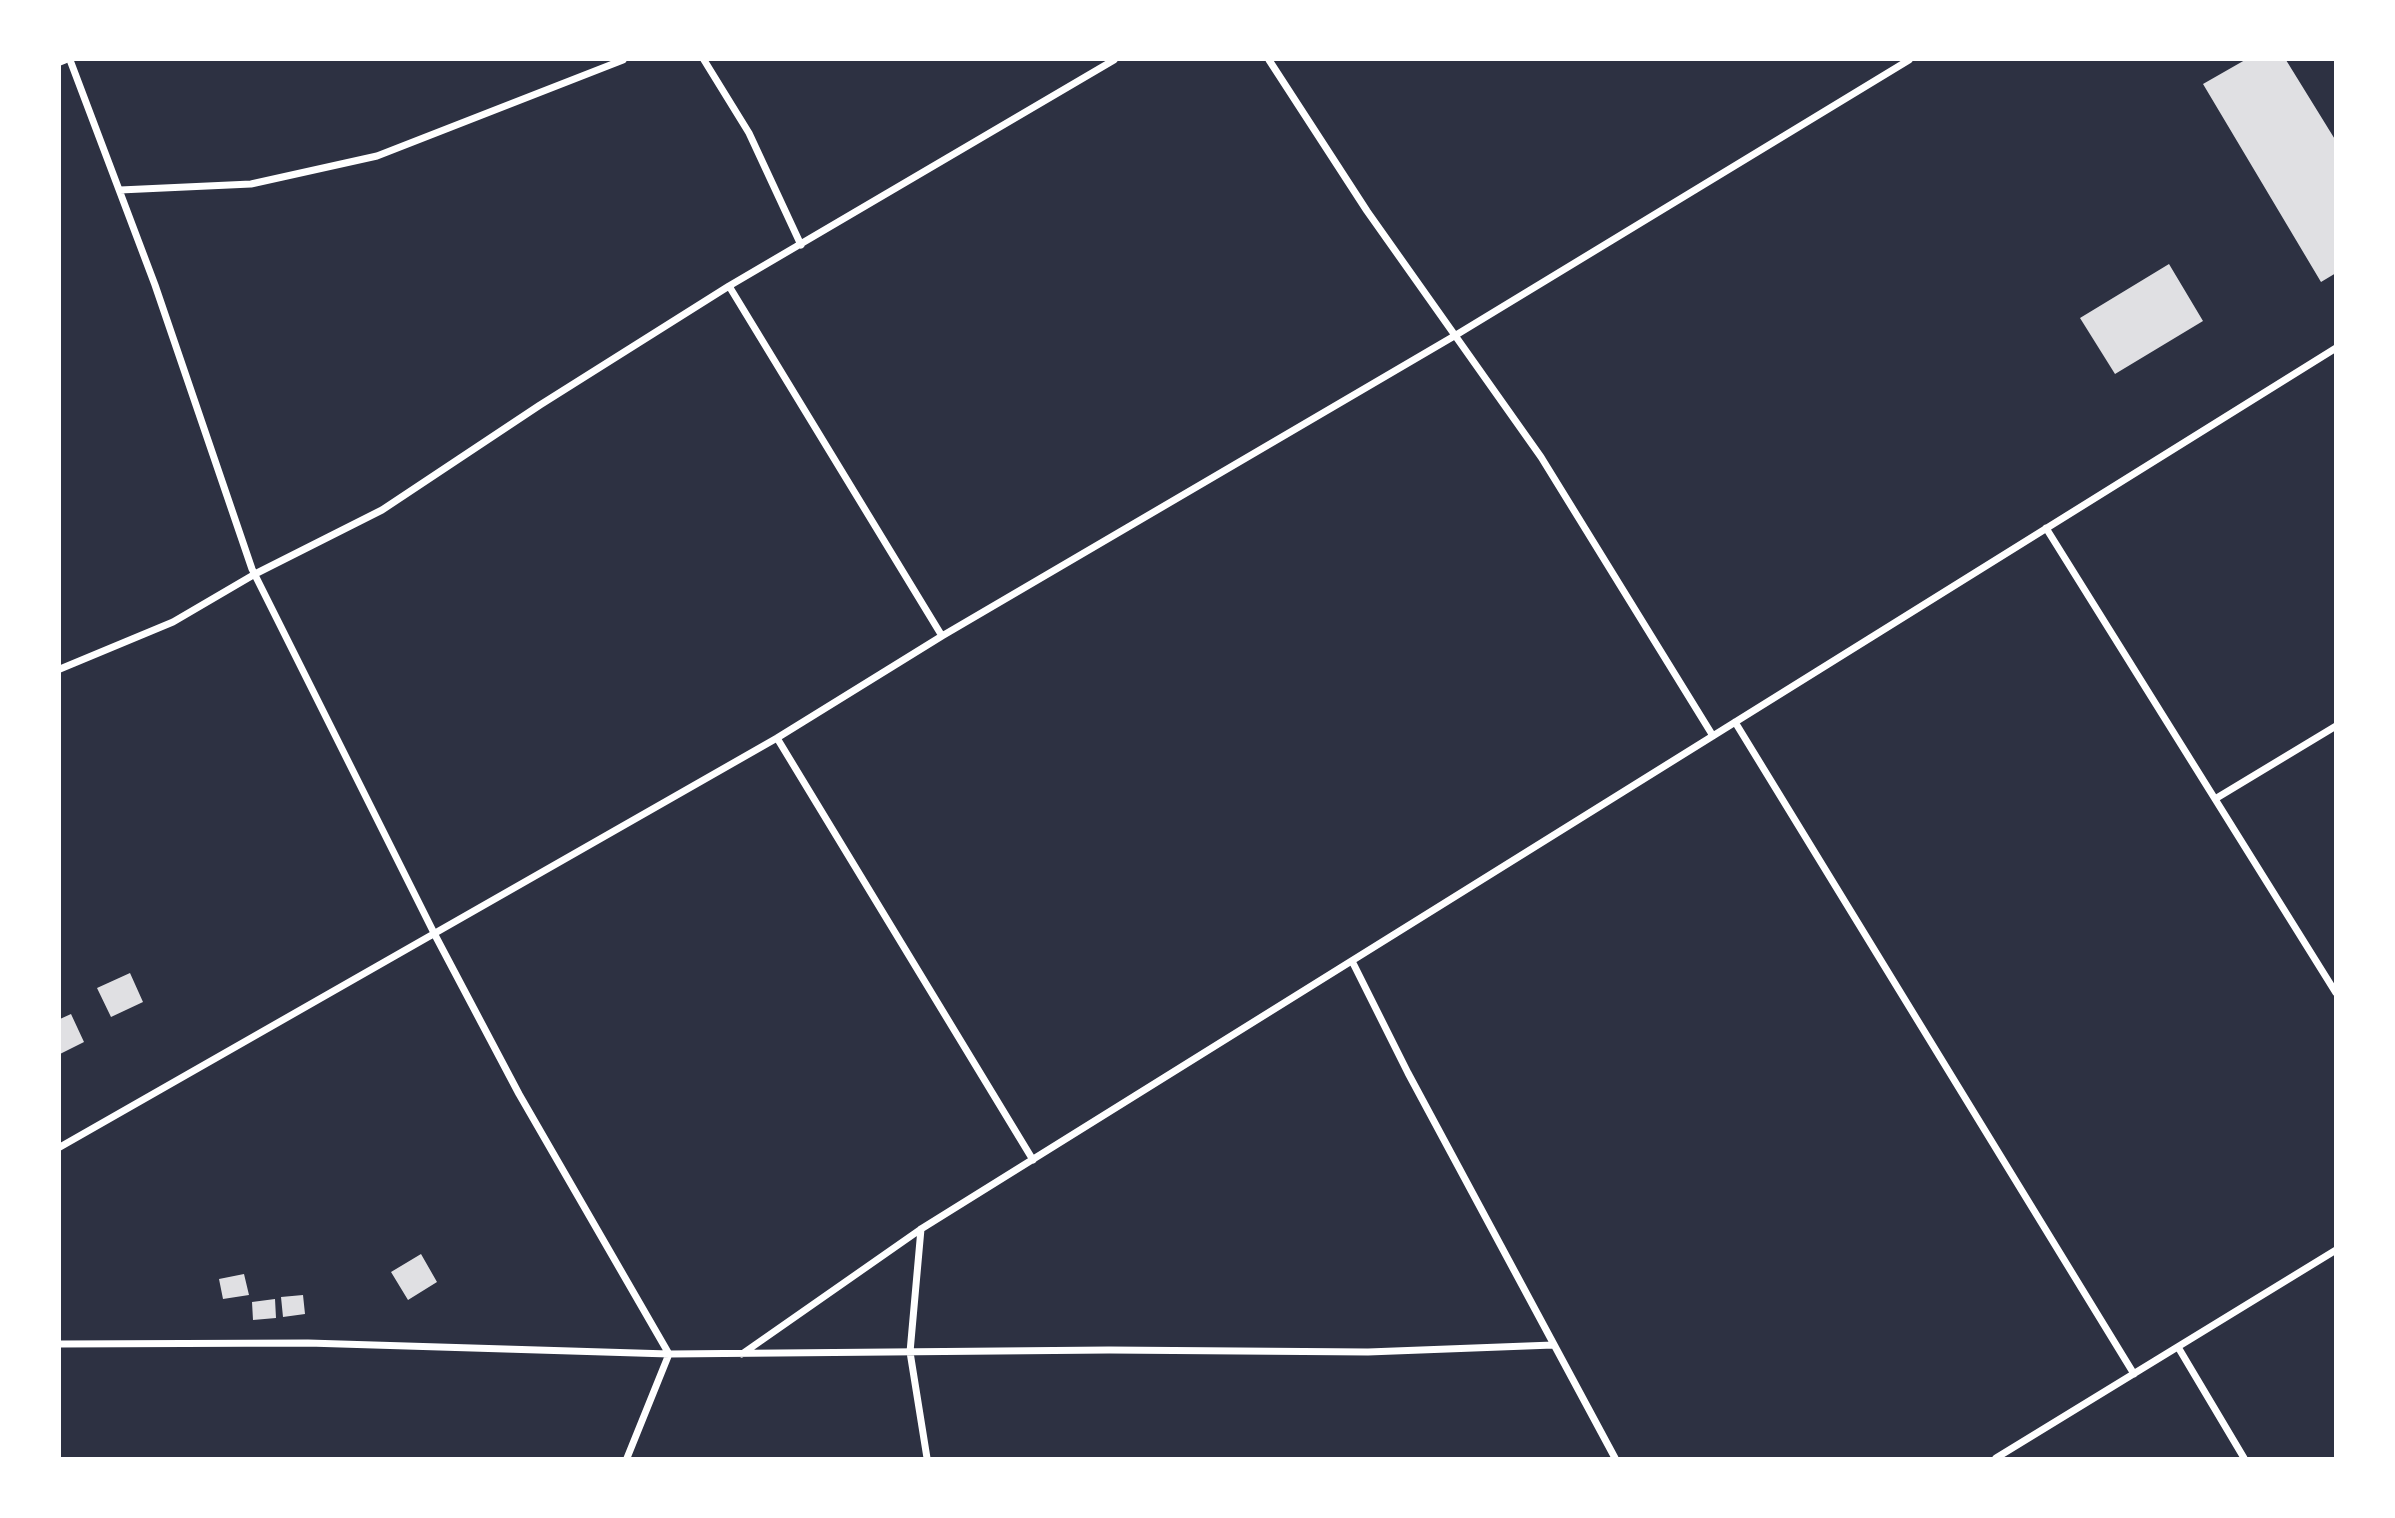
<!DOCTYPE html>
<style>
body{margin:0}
#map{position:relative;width:2395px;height:1518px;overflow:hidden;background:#2d3142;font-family:"Source Sans 3",sans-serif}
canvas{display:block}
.frame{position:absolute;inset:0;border:61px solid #fff;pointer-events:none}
</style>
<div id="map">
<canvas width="2395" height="1518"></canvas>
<div class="frame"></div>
</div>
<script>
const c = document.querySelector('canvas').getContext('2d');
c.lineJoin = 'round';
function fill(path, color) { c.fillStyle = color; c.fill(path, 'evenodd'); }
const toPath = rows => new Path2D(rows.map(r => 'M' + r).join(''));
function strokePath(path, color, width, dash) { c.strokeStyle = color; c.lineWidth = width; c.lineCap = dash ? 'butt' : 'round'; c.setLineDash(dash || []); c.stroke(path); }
fill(toPath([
 [2245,60,2286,60,2336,141,2336,273,2321,282,2203,84],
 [2169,264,2203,321,2115,374,2080,318],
 [130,973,143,1002,111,1017,97,988],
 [71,1014,84,1042,60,1054,60,1019],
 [421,1254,437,1282,408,1300,391,1272],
 [244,1274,249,1295,223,1299,219,1279],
 [303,1295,305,1314,283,1317,281,1297],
 [275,1299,276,1318,253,1320,252,1302]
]), '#e0e0e3');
strokePath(toPath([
 [70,60,155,285,252,569,435,935,519,1094,669,1354,627,1458],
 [704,60,749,133,801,245],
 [1269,60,1367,211,1541,457,1713,736],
 [60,62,65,60],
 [120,190,251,184,377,156,623,60],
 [729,286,942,636],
 [2046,528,2336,993],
 [60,669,173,622,255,574,382,510,540,405,729,286,1114,60],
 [1735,722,2134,1374],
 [777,738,1033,1160],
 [2215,799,2336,726],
 [1352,961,1408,1073,1615,1458],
 [60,1147,777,738,942,636,1456,335,1909,60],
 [921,1229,910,1352,927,1458],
 [60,1344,308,1343,669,1354,1109,1350,1368,1352,1553,1345],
 [2178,1347,2244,1458],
 [742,1354,921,1229,2336,348],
 [1996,1458,2336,1250]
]), '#fff', 7);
</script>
